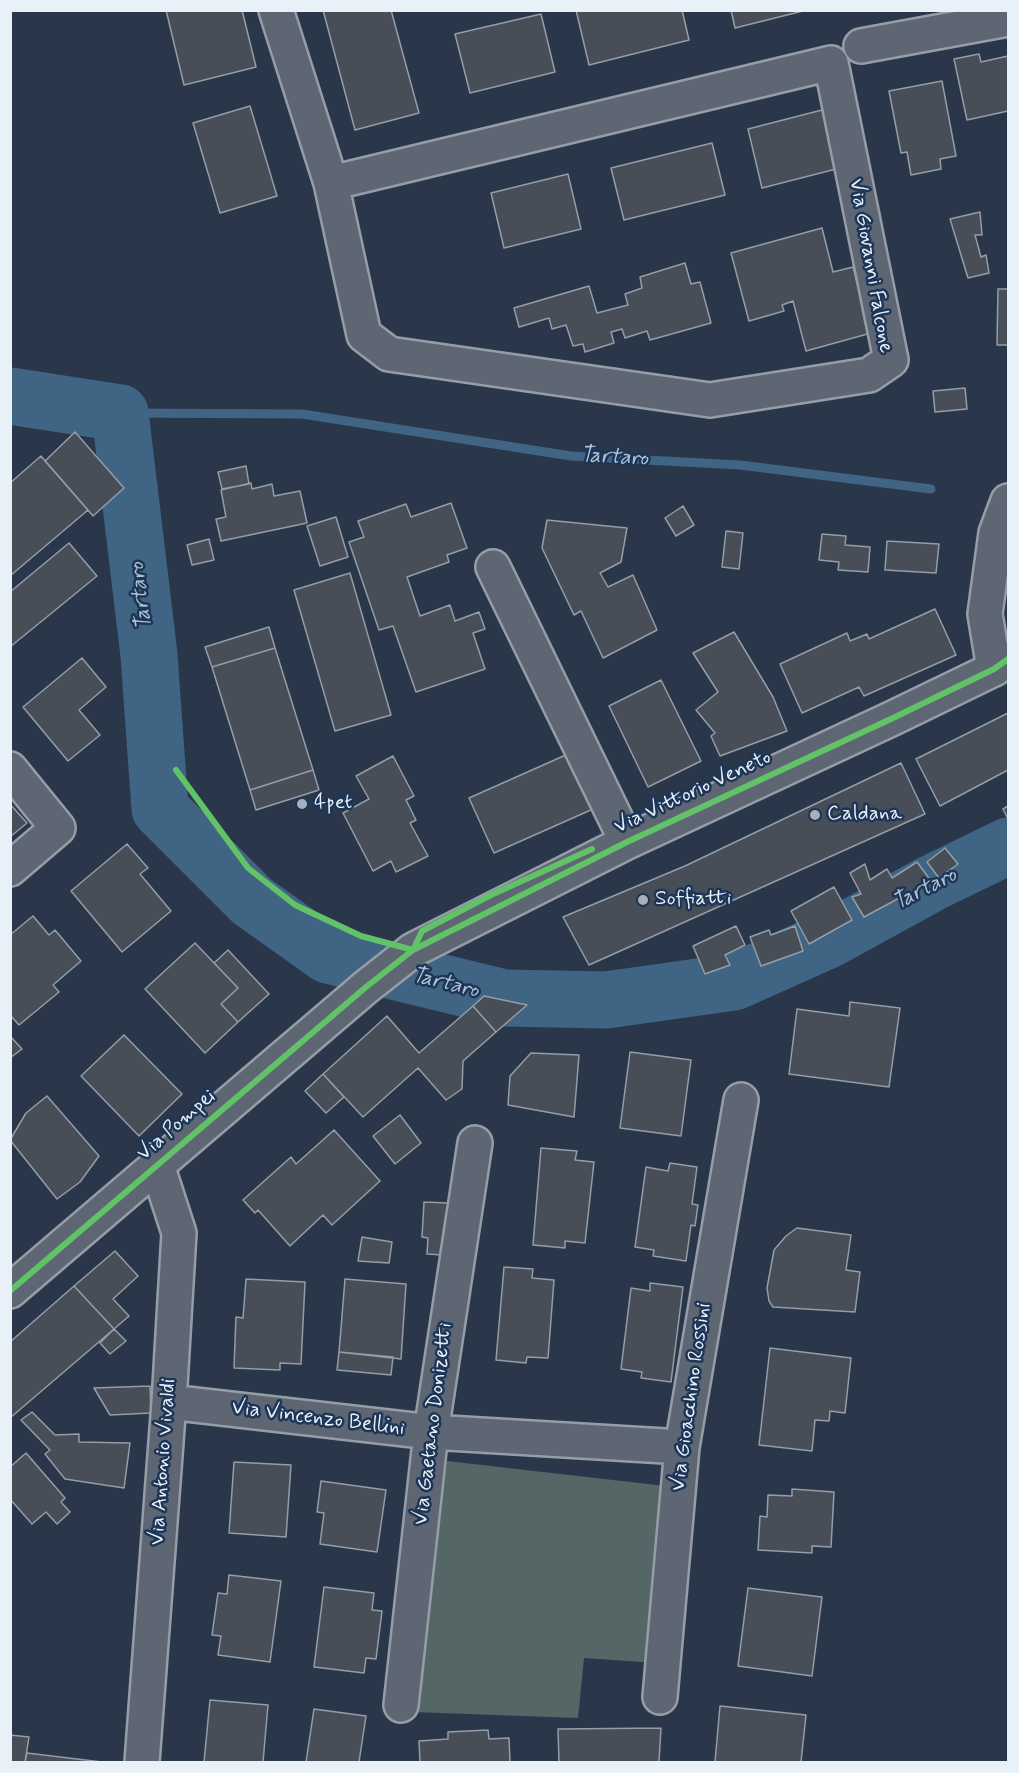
<!DOCTYPE html>
<style>
body{margin:0}
#map{position:relative;width:1019px;height:1773px;overflow:hidden;background:#2a374a;font-family:Mynerve,sans-serif}
canvas{display:block}
.frame{position:absolute;inset:0;border:12px solid #e8f1f8;pointer-events:none}
</style>
<div id="map">
<canvas width="1019" height="1773"></canvas>
<div class="frame"></div>
</div>
<script>
const c = document.querySelector('canvas').getContext('2d');
c.lineJoin = 'round';
function fill(path, color) { c.fillStyle = color; c.fill(path, 'evenodd'); }
const toPath = rows => new Path2D(rows.map(r => 'M' + r).join(''));
function strokePath(path, color, width, dash) { c.strokeStyle = color; c.lineWidth = width; c.lineCap = dash ? 'butt' : 'round'; c.setLineDash(dash || []); c.stroke(path); }
function write(font, color, halo, rows, align = 'center') {
  c.font = font + ' Mynerve,sans-serif'; c.lineWidth = 5; c.setLineDash([]); c.textBaseline = 'middle'; c.strokeStyle = halo; c.fillStyle = color; for (const [text, x, y, turn = 0] of rows) {
    c.save(); c.translate(x, y); c.rotate((+turn || 0) * Math.PI / 180); c.textAlign = isNaN(turn) ? turn : align; if (halo) c.strokeText(text, 0, 0); c.fillText(text, 0, 0); c.restore();
  }
}
fill(toPath([
 [447,1461,665,1486,656,1663,584,1658,578,1718,413,1712]
]), '#546766');
strokePath(toPath([
 [120,413,302,414,571,456,740,465,931,489]
]), '#406584', 9);
strokePath(toPath([
 [10,396,120,413,149,655,160,809,252,901,328,955,504,998,606,1000,734,982,828,940,932,883,1008,846]
]), '#406584', 57);
const building = toPath([
 [166,10,242,10,256,67,184,85,166,10],
 [323,10,391,10,419,113,355,130,323,10],
 [576,10,682,10,689,40,589,65,576,10],
 [731,10,803,10,803,11,735,28,731,10],
 [541,14,555,72,470,93,455,34,541,14],
 [979,54,981,62,1008,56,1008,111,967,120,954,59,979,54],
 [942,81,956,156,940,159,941,169,911,175,907,152,901,153,889,91,942,81],
 [250,106,277,196,220,213,193,123,250,106],
 [822,110,836,169,762,188,748,129,822,110],
 [712,143,725,195,624,220,611,168,712,143],
 [568,174,581,229,504,248,491,193,568,174],
 [980,212,982,235,975,235,981,257,986,255,989,273,968,278,950,219,980,212],
 [822,228,833,272,853,267,871,333,806,351,793,301,782,305,784,311,749,321,731,253,822,228],
 [685,263,691,284,700,282,711,323,650,340,647,331,625,338,622,329,611,332,614,343,585,352,583,344,573,346,566,325,552,329,549,318,519,327,514,308,589,286,597,313,628,305,625,294,642,288,640,277,685,263],
 [998,289,1008,289,1008,345,997,345,998,289],
 [965,388,967,409,935,412,933,391,965,388],
 [75,432,124,488,93,516,45,461,75,432],
 [41,456,88,510,10,576,10,483,41,456],
 [246,466,249,484,222,489,218,472,246,466],
 [251,483,252,489,272,484,274,496,300,491,307,523,221,541,216,519,226,517,221,490,251,483],
 [451,503,467,548,447,555,449,562,407,577,420,616,450,605,455,621,479,612,485,629,473,633,485,669,416,692,393,626,379,630,349,542,364,537,358,521,406,504,411,517,451,503],
 [683,506,694,525,676,536,665,518,683,506],
 [336,517,348,557,320,566,307,526,336,517],
 [547,520,627,528,621,562,600,573,608,587,633,575,657,630,603,658,581,611,574,615,542,548,547,520],
 [726,531,743,533,739,569,722,567,726,531],
 [822,534,846,536,845,545,870,547,868,572,838,570,839,562,819,560,822,534],
 [209,539,214,560,192,565,187,545,209,539],
 [887,541,939,544,936,573,885,570,887,541],
 [69,543,97,576,10,647,10,592,69,543],
 [350,573,391,715,335,731,294,590,350,573],
 [935,609,956,655,864,696,859,687,802,713,780,664,847,633,850,641,867,634,869,639,935,609],
 [269,627,275,648,212,667,205,647,269,627],
 [734,632,773,697,787,731,720,756,711,736,715,733,696,710,718,692,693,653,734,632],
 [275,648,313,770,250,790,212,667,275,648],
 [82,658,106,687,79,710,100,735,68,761,23,707,82,658],
 [661,680,701,761,648,787,609,706,661,680],
 [1008,713,1008,770,940,806,916,759,1008,713],
 [568,754,593,809,494,853,469,798,568,754],
 [393,756,414,796,406,800,416,820,410,823,428,856,396,872,391,861,373,871,343,813,369,799,356,776,393,756],
 [901,763,925,814,589,965,563,917,685,866,901,763],
 [313,770,319,790,256,810,250,790,313,770],
 [10,804,27,823,10,837,10,804],
 [1008,806,1008,819,1003,809,1008,806],
 [127,844,148,868,140,874,171,911,122,952,71,891,127,844],
 [945,848,958,864,939,878,927,862,945,848],
 [917,862,931,881,864,917,852,897,861,894,850,873,865,864,870,880,887,869,892,878,917,862],
 [834,887,852,920,809,944,791,911,834,887],
 [33,916,49,935,55,930,81,961,53,985,59,992,19,1025,10,1015,10,935,33,916],
 [736,926,745,945,725,955,730,965,705,974,693,946,736,926],
 [795,926,803,951,761,966,750,937,769,930,771,935,795,926],
 [195,943,238,988,221,1004,238,1022,205,1053,145,989,195,943],
 [228,950,269,994,238,1022,221,1004,238,988,214,963,228,950],
 [484,996,527,1005,496,1032,473,1006,484,996],
 [850,1002,900,1008,889,1087,789,1074,797,1009,849,1016,850,1002],
 [473,1006,496,1032,463,1061,462,1089,446,1100,418,1068,363,1117,323,1074,387,1016,419,1053,473,1006],
 [124,1035,182,1094,139,1136,81,1076,124,1035],
 [10,1036,22,1049,10,1058,10,1036],
 [630,1052,691,1060,681,1136,620,1128,630,1052],
 [531,1053,579,1055,574,1117,508,1105,510,1076,531,1053],
 [323,1074,344,1097,326,1113,305,1091,323,1074],
 [47,1096,99,1156,80,1182,57,1199,10,1140,26,1113,47,1096],
 [400,1115,421,1143,395,1164,373,1136,400,1115],
 [334,1130,380,1181,332,1225,323,1215,290,1246,258,1210,255,1213,243,1200,291,1157,296,1164,334,1130],
 [541,1148,577,1151,575,1160,594,1162,585,1243,565,1241,565,1248,533,1245,541,1148],
 [670,1163,697,1167,692,1204,698,1205,695,1226,691,1225,686,1261,653,1256,654,1250,635,1247,646,1167,668,1171,670,1163],
 [424,1202,448,1203,443,1255,427,1254,428,1238,422,1237,424,1202],
 [797,1228,851,1235,846,1270,860,1272,855,1312,773,1307,769,1301,767,1288,774,1250,786,1236,797,1228],
 [362,1237,392,1242,389,1263,358,1261,362,1237],
 [115,1251,138,1276,113,1299,129,1316,114,1329,74,1286,115,1251],
 [504,1267,533,1269,532,1278,554,1280,548,1358,527,1357,526,1363,496,1360,504,1267],
 [246,1279,305,1282,301,1364,280,1363,280,1370,234,1368,236,1317,243,1318,246,1279],
 [345,1279,406,1284,401,1359,339,1352,345,1279],
 [650,1283,683,1287,671,1382,641,1378,642,1372,621,1369,631,1288,650,1291,650,1283],
 [74,1286,114,1329,10,1418,10,1342,74,1286],
 [114,1329,126,1341,110,1354,100,1343,114,1329],
 [770,1348,851,1358,845,1413,830,1411,829,1421,815,1420,812,1451,759,1445,770,1348],
 [339,1352,393,1357,391,1375,337,1370,339,1352],
 [150,1386,151,1413,110,1415,94,1388,150,1386],
 [32,1412,55,1435,79,1434,79,1442,130,1443,124,1488,65,1479,45,1454,50,1450,21,1420,32,1412],
 [26,1453,65,1498,61,1502,70,1512,57,1524,46,1512,32,1524,10,1499,10,1467,26,1453],
 [234,1462,291,1465,286,1537,229,1533,234,1462],
 [321,1481,386,1490,377,1552,320,1544,324,1513,317,1512,321,1481],
 [792,1489,834,1492,831,1547,812,1546,812,1553,758,1550,760,1516,767,1517,768,1495,792,1496,792,1489],
 [229,1575,281,1581,270,1662,218,1655,221,1636,212,1635,218,1593,227,1594,229,1575],
 [324,1587,374,1593,372,1610,382,1611,376,1659,366,1658,364,1673,314,1667,324,1587],
 [748,1588,822,1597,812,1676,738,1666,748,1588],
 [210,1700,268,1705,263,1762,204,1762,210,1700],
 [720,1706,806,1715,801,1762,715,1762,720,1706],
 [314,1709,366,1716,359,1762,306,1762,314,1709],
 [661,1728,659,1762,559,1762,558,1729,661,1728],
 [488,1730,489,1739,509,1738,510,1762,420,1762,419,1741,448,1739,448,1732,488,1730],
 [10,1735,29,1737,25,1762,10,1762,10,1735],
 [27,1753,102,1762,25,1762,27,1753]
]);
fill(building, '#474e58');
strokePath(building, '#959da7', 1.5);
const minor = toPath([
 [276,10,331,183,364,335,389,354,710,400,869,375,891,360,831,63,331,183],
 [861,46,1008,19],
 [493,567,627,842],
 [994,669,985,614,996,533,1008,501],
 [10,769,58,828,10,869],
 [10,1291,366,987,413,950,627,842,893,718,994,669,1008,659],
 [169,1402,431,1432,682,1447],
 [660,1697,682,1447,741,1100],
 [401,1705,431,1432,475,1143],
 [142,1762,169,1402,179,1233,157,1165]
]);
strokePath(minor, '#959da7', 38);
strokePath(minor, '#5d6672', 33);
strokePath(toPath([
 [176,770,248,868,295,905,361,936,413,950],
 [413,950,422,931,491,895,592,849],
 [10,1291,366,987,413,950,627,842,893,718,994,669,1008,659]
]), '#61c268', 6);
for (const [x, y, r, color] of [
 [302,804,6,"#a6b0bb"],
 [815,815,6,"#a6b0bb"],
 [643,900,6,"#a6b0bb"]
]) { const dot = new Path2D(); dot.arc(x, y, r, 0, 2 * Math.PI); c.fillStyle = color; c.fill(dot); strokePath(dot, '#1d3557', 2); }
write('21px', '#e8f1f8', '#1d3557', [
 ["Via Giovanni Falcone",870,266,80],
 ["Via Vittorio Veneto",693,793,-25],
 ["Via Pompei",177,1126,-41],
 ["Via Gioacchino Rossini",692,1397,-82],
 ["Via Vincenzo Bellini",318,1419,7],
 ["Via Gaetano Donizetti",434,1424,-83],
 ["Via Antonio Vivaldi",164,1462,-86]
]);
write('21px', '#e8f1f8', '#1d3557', [
 ["4pet",314,804],
 ["Caldana",827,815],
 ["Soffiatti",655,900]
], 'left');
write('italic 22px', '#aec2d2', '#1d3557', [
 ["Tartaro",614,458,3],
 ["Tartaro",142,596,-97],
 ["Tartaro",925,890,-27],
 ["Tartaro",445,984,14]
]);
</script>
